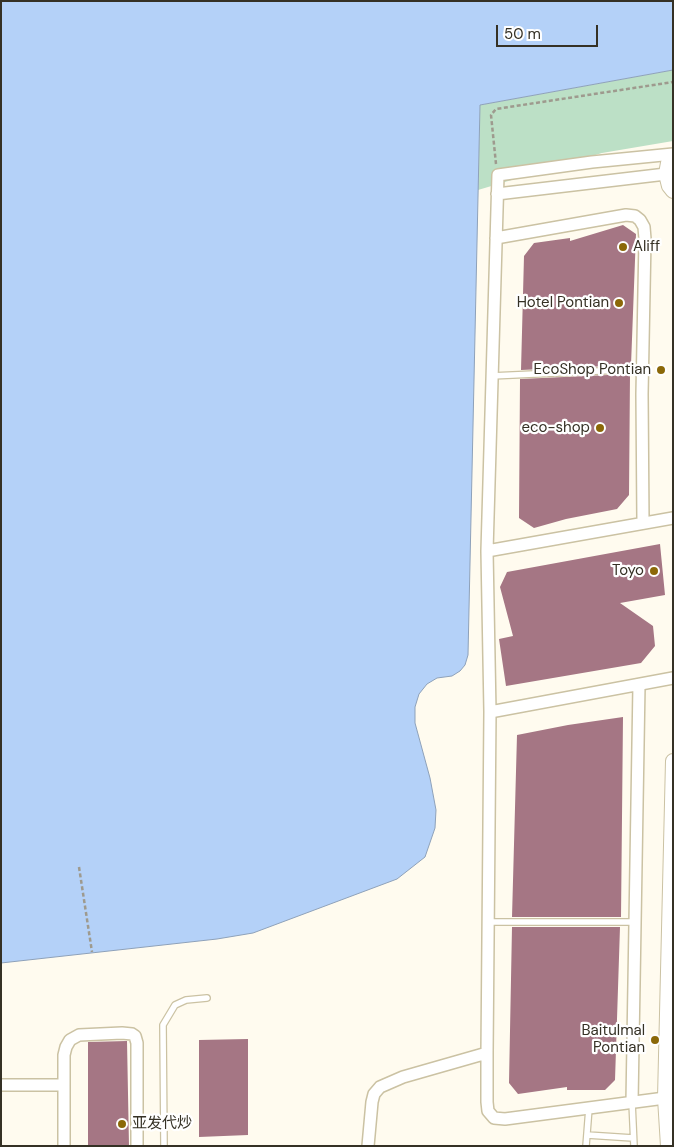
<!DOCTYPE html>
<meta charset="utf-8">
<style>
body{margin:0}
#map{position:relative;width:674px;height:1147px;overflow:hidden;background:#fffbef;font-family:"DM Sans",sans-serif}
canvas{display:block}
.frame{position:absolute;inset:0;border:2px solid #353125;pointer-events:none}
.scale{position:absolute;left:496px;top:25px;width:102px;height:22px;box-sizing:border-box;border:2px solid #353125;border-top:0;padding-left:6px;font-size:15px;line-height:18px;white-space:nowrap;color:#353125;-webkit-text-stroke:4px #fff;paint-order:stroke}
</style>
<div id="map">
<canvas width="674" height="1147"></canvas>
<div class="frame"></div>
<div class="scale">50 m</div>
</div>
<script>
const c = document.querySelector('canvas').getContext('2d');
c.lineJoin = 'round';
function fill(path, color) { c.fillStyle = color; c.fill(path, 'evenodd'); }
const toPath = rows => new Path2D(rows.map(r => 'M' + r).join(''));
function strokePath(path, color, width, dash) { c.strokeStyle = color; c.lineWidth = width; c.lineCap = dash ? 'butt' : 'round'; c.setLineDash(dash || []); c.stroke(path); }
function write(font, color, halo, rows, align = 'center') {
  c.font = font + ' "DM Sans","Noto Sans SC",sans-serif'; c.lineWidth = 4.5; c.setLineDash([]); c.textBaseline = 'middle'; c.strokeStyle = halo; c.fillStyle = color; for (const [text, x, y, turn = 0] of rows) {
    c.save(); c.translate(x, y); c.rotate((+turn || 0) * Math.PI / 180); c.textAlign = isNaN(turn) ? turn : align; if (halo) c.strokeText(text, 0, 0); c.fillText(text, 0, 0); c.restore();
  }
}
fill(toPath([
 [673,70,673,141,602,153,478,190,480,105]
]), '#bce0c6');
const water = toPath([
 [1,1,673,1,673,70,480,105,468,655,465,665,460,671,452,676,437,678,427,684,419,694,415,707,415,723,430,778,436,810,435,828,425,857,397,879,253,933,217,939,1,963,1,1]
]);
fill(water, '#b4d1f8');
strokePath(water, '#8ea1b9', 1);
fill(toPath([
 [623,225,636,234,631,365,521,370,524,256,534,243,570,238,570,241],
 [630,374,629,495,617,509,566,519,534,528,519,518,520,379],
 [660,544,665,595,620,603,653,626,655,646,641,663,506,686,499,639,513,636,500,587,507,572],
 [623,717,621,917,512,917,517,735,568,725],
 [512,927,620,927,615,1080,605,1090,567,1090,567,1087,518,1094,509,1083],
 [248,1039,248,1135,199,1137,199,1040],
 [127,1041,129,1146,88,1146,88,1042]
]), '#a57684');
const service = toPath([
 [491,376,643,369],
 [488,922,635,922],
 [632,1102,634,1146],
 [587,1135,633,1138],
 [164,1146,163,1025,175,1005,186,1000,207,998],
 [586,1146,589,1108]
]);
const minor = toPath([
 [497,194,666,174],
 [496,238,626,215,635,216,640,220,644,227,645,239,642,394,643,523],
 [487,551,673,518],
 [490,712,673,678],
 [1,1085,64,1085],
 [665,1098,505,1119,494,1118,488,1111,487,1102,487,1053,490,712,487,551,498,175,592,162,673,154],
 [632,1102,639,685],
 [64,1146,64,1055,66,1047,70,1040,79,1035,122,1033,132,1034,135,1036,137,1043,137,1146],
 [368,1146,372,1102,374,1094,380,1087,403,1077,487,1053]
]);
const tertiary = toPath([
 [673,157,668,163,666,174,669,186,673,191],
 [668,1146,665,1098,673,761]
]);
strokePath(service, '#cbc2a3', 8);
strokePath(minor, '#cbc2a3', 14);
strokePath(tertiary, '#cbc2a3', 16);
strokePath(toPath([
 [496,164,491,115,496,109,673,82],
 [79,867,92,952]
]), '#9e9a8e', 2.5, [4, 2.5]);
strokePath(service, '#fff', 5.5);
strokePath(minor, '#fff', 11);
strokePath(tertiary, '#fff', 14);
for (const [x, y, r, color] of [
 [623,247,5,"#8b6808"],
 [619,303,5,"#8b6808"],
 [661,370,5,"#8b6808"],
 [600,428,5,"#8b6808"],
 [654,571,5,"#8b6808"],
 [655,1040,5,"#8b6808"],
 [122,1124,5,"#8b6808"]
]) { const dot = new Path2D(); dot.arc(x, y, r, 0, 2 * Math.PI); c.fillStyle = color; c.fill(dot); strokePath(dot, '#fff', 2); }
write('15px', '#353125', '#fff', [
 ["Aliff",633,247,"left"],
 ["Hotel Pontian",609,303],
 ["EcoShop Pontian",651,370],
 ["eco-shop",590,428],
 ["Toyo",644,571],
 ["Baitulmal",645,1031],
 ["Pontian",645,1048],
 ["亚发代炒",132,1124,"left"]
], 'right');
</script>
